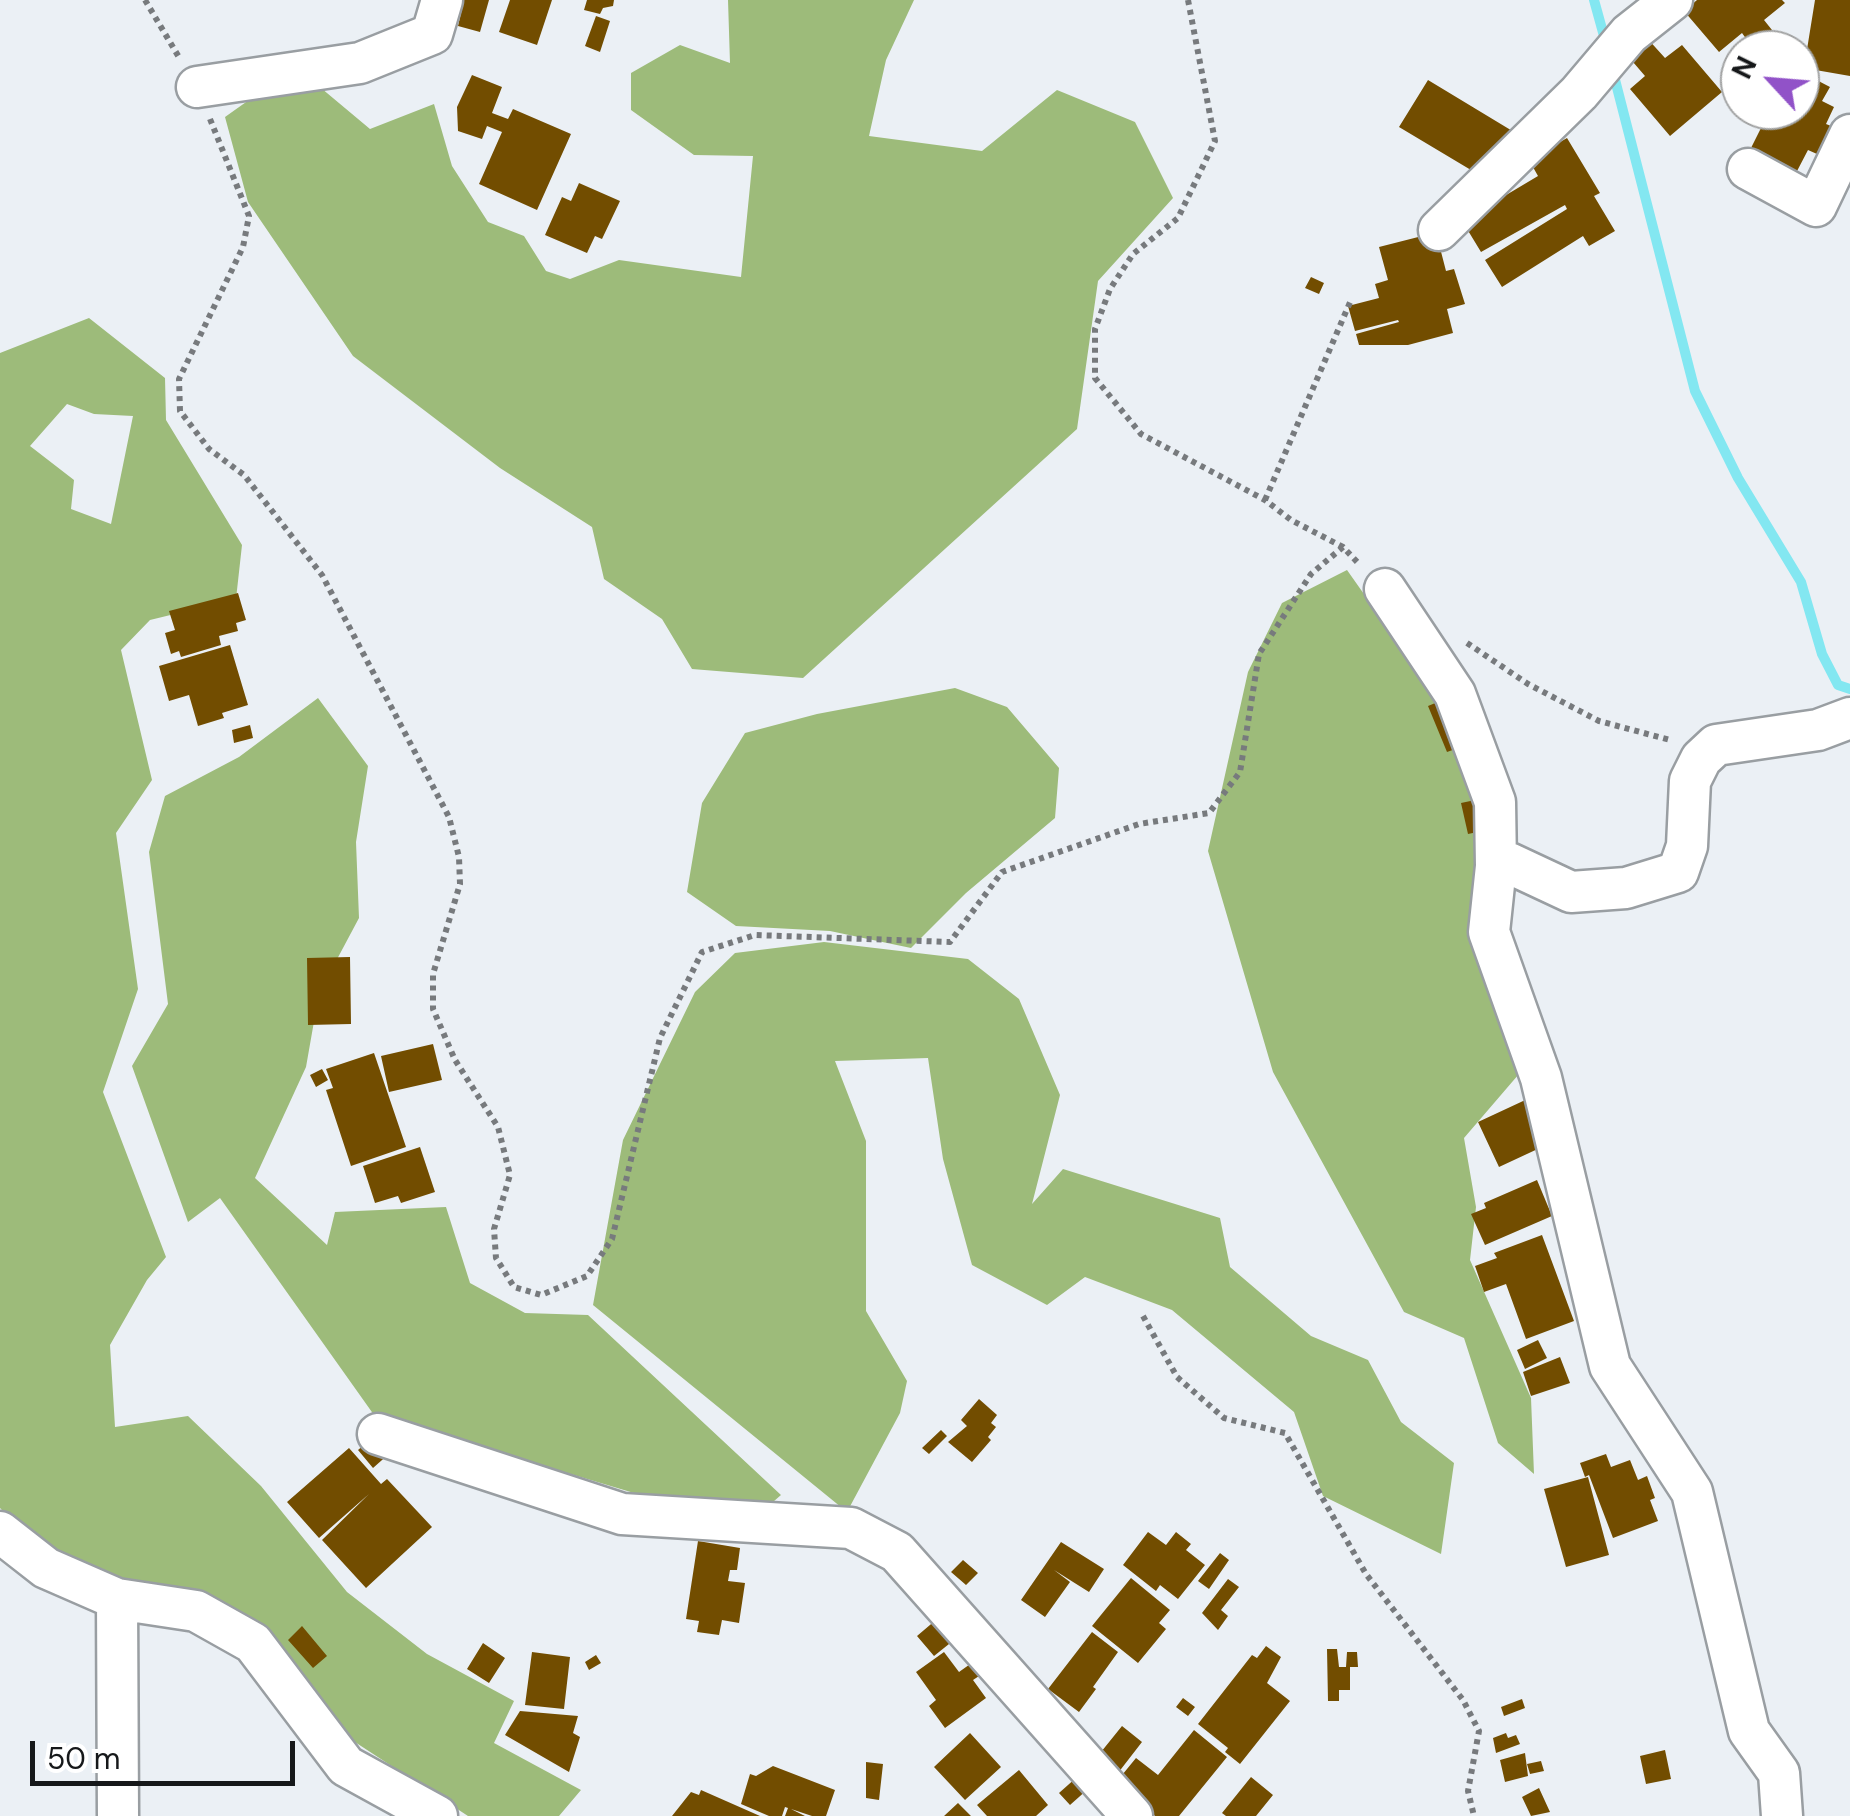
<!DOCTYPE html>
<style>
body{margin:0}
#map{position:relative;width:1850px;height:1816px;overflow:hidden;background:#ebf0f5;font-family:"DM Sans",sans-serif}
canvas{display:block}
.north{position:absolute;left:1720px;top:30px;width:100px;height:100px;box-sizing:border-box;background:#fff;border:2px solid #a2a3a3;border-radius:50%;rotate:296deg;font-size:28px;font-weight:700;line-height:40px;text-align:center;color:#16181a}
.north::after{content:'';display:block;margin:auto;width:35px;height:45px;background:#9152c8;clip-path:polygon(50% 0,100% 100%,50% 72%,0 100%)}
.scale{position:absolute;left:30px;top:1741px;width:265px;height:45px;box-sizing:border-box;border:5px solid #16181a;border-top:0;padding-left:12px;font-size:30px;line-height:35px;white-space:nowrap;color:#16181a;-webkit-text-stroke:8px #fff;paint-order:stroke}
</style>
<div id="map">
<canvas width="1850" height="1816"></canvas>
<div class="north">N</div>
<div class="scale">50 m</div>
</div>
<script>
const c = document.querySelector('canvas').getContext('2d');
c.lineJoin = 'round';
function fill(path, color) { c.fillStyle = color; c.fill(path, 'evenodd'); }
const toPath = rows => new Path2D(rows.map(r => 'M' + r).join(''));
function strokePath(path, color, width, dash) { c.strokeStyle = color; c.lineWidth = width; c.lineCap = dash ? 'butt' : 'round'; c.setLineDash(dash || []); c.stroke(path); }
fill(toPath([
 [728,0,914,0,886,60,869,136,982,151,1057,90,1135,122,1173,198,1098,281,1077,429,803,678,692,669,662,619,604,579,592,527,500,468,353,356,248,202,225,117,256,95,321,88,370,129,434,104,452,166,488,222,524,236,546,271,570,279,619,260,741,277,753,156,694,155,631,110,631,73,680,45,730,63],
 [89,318,165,378,166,420,242,545,236,599,150,620,121,650,152,780,116,833,138,989,103,1092,166,1257,147,1280,110,1345,115,1427,188,1416,261,1486,347,1592,427,1654,514,1701,494,1743,581,1790,559,1816,468,1816,335,1729,158,1597,28,1537,0,1508,0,353],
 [67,404,94,414,133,416,111,524,71,509,74,480,30,446],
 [1347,570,1438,699,1489,855,1471,914,1531,1060,1464,1138,1476,1207,1470,1260,1531,1398,1534,1474,1498,1443,1464,1338,1404,1312,1273,1072,1208,851,1248,672,1282,603],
 [955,688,1007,707,1059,768,1055,818,966,893,911,948,830,931,736,926,687,892,702,803,745,733,817,714],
 [318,698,368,766,356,842,359,918,319,993,306,1067,255,1178,327,1245,335,1212,446,1207,470,1283,525,1313,588,1315,781,1495,766,1508,644,1496,374,1415,220,1198,188,1222,132,1066,168,1004,149,852,165,796,239,757],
 [824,942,968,959,1019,999,1060,1095,1032,1204,1063,1169,1220,1218,1230,1267,1311,1336,1368,1360,1401,1422,1454,1463,1441,1554,1323,1496,1294,1412,1172,1310,1085,1277,1047,1305,972,1265,943,1159,928,1058,835,1061,866,1141,866,1311,907,1381,900,1413,847,1512,593,1305,623,1140,695,992,735,953]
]), '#9dbb7a');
strokePath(toPath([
 [1594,0,1607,47],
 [1612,68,1695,391,1738,478,1801,582,1822,654,1838,685,1850,689]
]), '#83e7f1', 10);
fill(toPath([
 [464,0,489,0,480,32,458,26],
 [510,0,552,0,537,45,499,32],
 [587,0,614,0,613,6,603,8,600,14,584,10],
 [1697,0,1782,0,1785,3,1764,20,1772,30,1752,47,1742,33,1719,52,1684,11],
 [1815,0,1850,0,1850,76,1804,68],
 [596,16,610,21,600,52,585,46],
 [1646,37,1665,58,1682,45,1722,92,1670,136,1630,89,1645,76,1627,55],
 [1805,74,1830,87,1822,101,1834,107,1826,124,1831,126,1817,154,1808,150,1796,173,1750,150,1770,110,1800,110,1800,84],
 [472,75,502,87,492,113,508,119,513,109,571,134,537,210,479,184,502,132,487,126,482,139,458,131,457,107],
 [1428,80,1514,132,1486,179,1399,127],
 [1567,138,1600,193,1594,196,1615,231,1589,246,1583,236,1502,287,1485,260,1567,209,1565,205,1481,252,1464,224,1486,207,1538,176,1529,160],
 [579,183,620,201,602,239,595,236,587,253,545,235,562,197,571,201],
 [1430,234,1438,240,1446,271,1454,269,1465,304,1447,309,1453,333,1408,345,1359,345,1356,334,1399,322,1398,320,1355,331,1348,306,1379,298,1375,284,1388,280,1379,247],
 [1311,277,1324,283,1319,294,1305,288],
 [238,593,246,620,236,623,238,631,219,636,221,645,181,657,179,651,171,654,165,633,175,630,169,611],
 [230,645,248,705,222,713,224,718,198,726,189,695,169,701,159,666],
 [1445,699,1464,746,1447,752,1428,706],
 [250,725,253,738,234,743,232,730],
 [1480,799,1487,830,1468,834,1461,803],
 [350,957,351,1024,308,1025,307,958],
 [433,1044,442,1080,389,1092,381,1056],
 [374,1053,406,1147,351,1166,326,1090,333,1088,326,1069],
 [322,1069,328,1080,316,1087,310,1075],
 [1536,1095,1557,1140,1499,1167,1478,1122],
 [420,1147,435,1192,401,1203,398,1196,375,1203,363,1166],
 [1537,1180,1552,1216,1485,1245,1471,1214,1486,1208,1484,1203],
 [1542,1235,1574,1321,1526,1339,1506,1284,1484,1292,1475,1266,1497,1258,1494,1253],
 [1538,1340,1547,1358,1525,1369,1517,1350],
 [1560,1357,1570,1383,1531,1396,1523,1372],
 [979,1399,997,1415,991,1423,996,1427,988,1437,991,1440,972,1462,948,1442,967,1426,961,1420],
 [384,1428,399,1445,373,1468,358,1450],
 [941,1430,947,1436,929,1454,922,1448],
 [349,1448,381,1484,387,1479,432,1527,366,1588,322,1540,369,1494,319,1538,287,1502],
 [1606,1454,1611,1467,1630,1460,1638,1480,1647,1476,1655,1498,1650,1500,1658,1521,1613,1538,1589,1475,1585,1477,1580,1463],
 [1588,1477,1609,1555,1566,1567,1544,1489],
 [1148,1532,1166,1545,1176,1532,1191,1544,1186,1550,1205,1565,1178,1599,1160,1585,1156,1591,1123,1565],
 [698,1541,740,1548,737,1570,730,1570,728,1581,745,1583,739,1623,722,1620,719,1635,697,1632,699,1621,686,1619],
 [1061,1542,1104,1569,1089,1592,1054,1570,1070,1582,1045,1617,1021,1600],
 [1220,1553,1229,1560,1209,1589,1198,1581],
 [963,1560,978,1573,966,1585,951,1572],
 [1131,1578,1170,1610,1159,1623,1166,1629,1138,1663,1092,1626],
 [1228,1579,1239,1587,1221,1610,1228,1616,1218,1630,1202,1613],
 [937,1619,954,1640,934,1656,917,1636],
 [302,1626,327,1656,313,1668,288,1640],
 [1092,1632,1118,1652,1093,1687,1096,1689,1079,1712,1048,1689],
 [483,1643,505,1658,489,1683,467,1669],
 [1266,1646,1281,1657,1267,1683,1290,1701,1240,1764,1225,1752,1228,1748,1198,1724,1252,1655,1257,1658],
 [1327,1649,1337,1649,1339,1667,1346,1667,1347,1652,1357,1652,1358,1667,1350,1667,1350,1690,1339,1690,1339,1701,1328,1701],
 [532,1652,570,1657,564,1709,525,1705],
 [944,1652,959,1672,973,1662,982,1674,973,1680,986,1698,945,1728,929,1706,936,1700,916,1672],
 [596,1655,601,1663,589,1670,585,1662],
 [1183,1698,1195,1707,1188,1716,1176,1707],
 [1522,1699,1525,1708,1504,1716,1501,1707],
 [520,1711,578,1716,573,1733,580,1737,569,1772,505,1735],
 [1122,1726,1142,1742,1118,1773,1097,1757],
 [1194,1730,1227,1757,1179,1816,1155,1816,1118,1780,1136,1758,1158,1775],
 [970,1733,1001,1767,965,1800,934,1767],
 [1506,1733,1508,1738,1516,1735,1520,1744,1496,1753,1493,1738],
 [1665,1750,1671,1779,1646,1784,1640,1756],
 [1525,1753,1528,1776,1505,1782,1500,1760],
 [1541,1761,1544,1771,1530,1774,1527,1764],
 [866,1762,883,1764,879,1800,866,1798],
 [773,1766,835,1790,826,1816,812,1816,791,1809,805,1816,785,1816,788,1808,785,1807,782,1816,769,1816,741,1804,750,1774,756,1776],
 [1019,1770,1048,1805,1036,1816,987,1816,977,1805],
 [1077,1777,1088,1789,1070,1805,1059,1793],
 [1251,1777,1273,1795,1256,1816,1226,1816,1222,1813],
 [1539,1788,1550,1812,1531,1816,1522,1797],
 [701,1790,760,1816,672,1816,691,1792,699,1795],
 [958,1803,971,1816,944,1816]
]), '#724d00');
const minor = toPath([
 [197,87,360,63,432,34,442,0],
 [1748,169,1816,206,1850,135],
 [1439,230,1579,93,1629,34,1672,0],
 [1385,589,1455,694,1495,802,1496,866,1489,932,1541,1078,1610,1366,1692,1492,1749,1731,1779,1773,1782,1816],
 [1496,866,1509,863,1571,892,1626,888,1678,872,1687,846,1690,781,1701,759,1716,745,1818,730,1850,718],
 [378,1434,622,1514,851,1528,897,1552,1132,1816],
 [0,1532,46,1568,117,1599,196,1611,253,1643,346,1766,437,1816],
 [117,1599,118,1816]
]);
strokePath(minor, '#999ea2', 45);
strokePath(toPath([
 [145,0,180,59],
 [1188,0,1215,141,1178,218,1133,254,1110,289,1095,329,1095,378,1141,434,1265,500,1291,520,1343,547,1360,565],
 [210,119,249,216,243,247,179,379,180,411,209,449,244,475,322,575,449,817,459,857,460,884,433,974,433,1009,455,1060,498,1127,510,1175,494,1229,496,1258,514,1287,541,1295,587,1276,612,1239,660,1038,702,952,755,935,950,942,1002,872,1139,824,1209,813,1240,772,1259,654,1311,574,1343,547],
 [1265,500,1351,300],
 [1467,643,1528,684,1599,721,1670,740],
 [1143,1316,1177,1377,1224,1418,1285,1433,1366,1574,1463,1700,1479,1731,1468,1791,1474,1816]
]), '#777a7d', 6, [5, 5]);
strokePath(minor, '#fff', 40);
</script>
